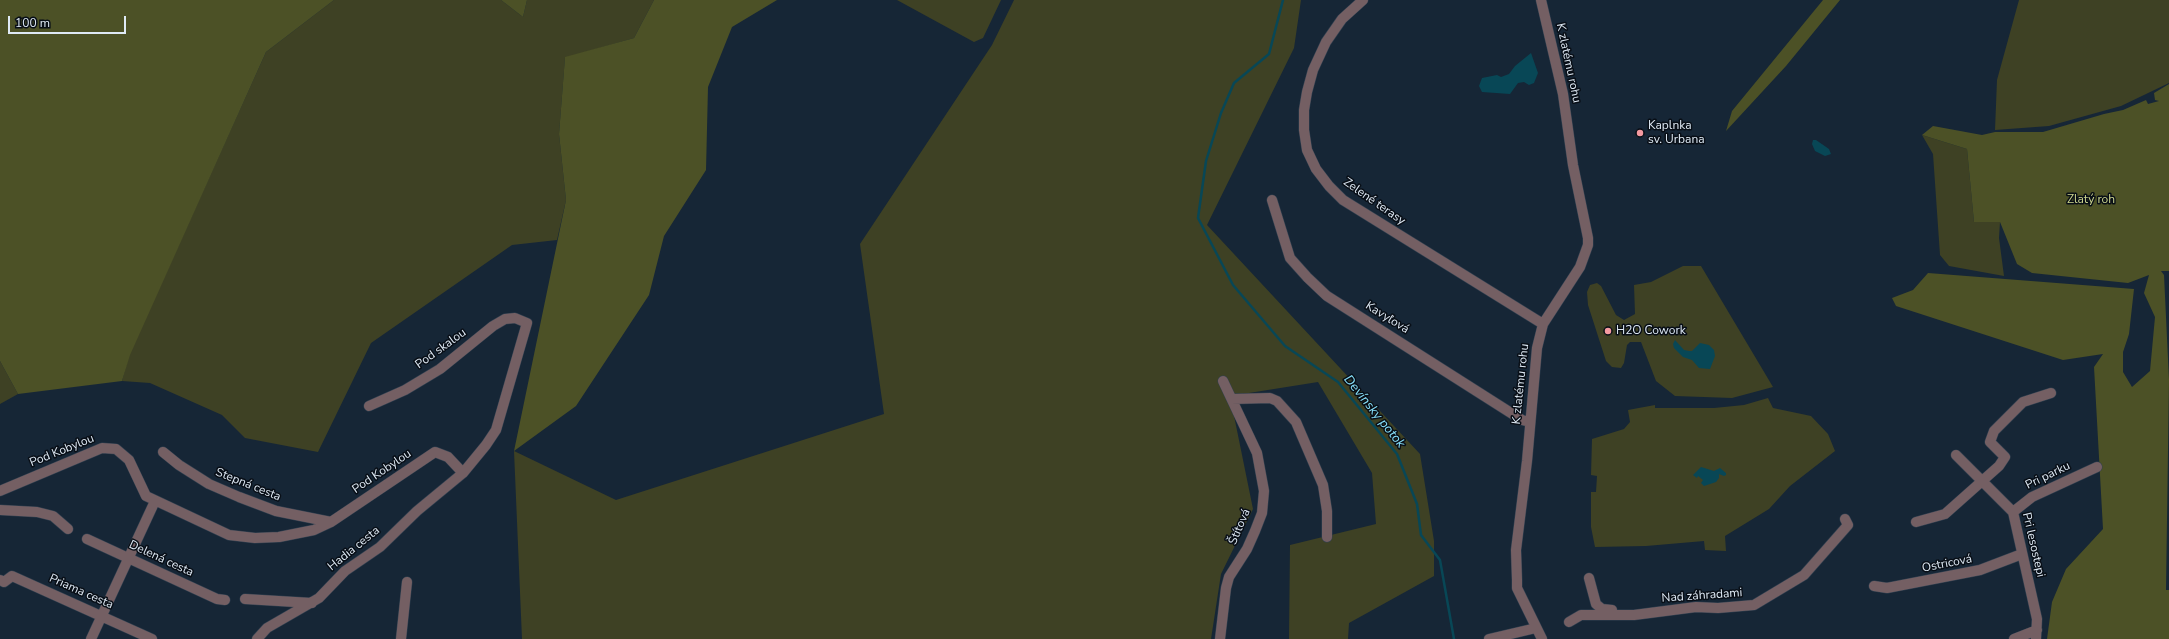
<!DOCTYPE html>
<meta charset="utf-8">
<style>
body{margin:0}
#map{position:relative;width:2169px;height:639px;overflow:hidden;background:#162636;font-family:"Nunito Sans",sans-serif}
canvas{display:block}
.scale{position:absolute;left:8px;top:16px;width:118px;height:18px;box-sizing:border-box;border:2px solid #dfeaf5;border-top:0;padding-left:5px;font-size:12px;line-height:14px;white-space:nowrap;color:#dfeaf5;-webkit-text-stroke:3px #080e16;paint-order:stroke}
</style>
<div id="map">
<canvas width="2169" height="639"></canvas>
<div class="scale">100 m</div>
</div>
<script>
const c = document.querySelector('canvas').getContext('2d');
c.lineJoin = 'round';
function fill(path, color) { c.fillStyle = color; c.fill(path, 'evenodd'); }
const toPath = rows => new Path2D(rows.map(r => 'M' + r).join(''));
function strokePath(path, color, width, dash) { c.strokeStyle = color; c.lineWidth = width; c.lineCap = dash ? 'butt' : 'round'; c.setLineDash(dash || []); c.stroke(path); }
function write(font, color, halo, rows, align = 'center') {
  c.font = font + ' "Nunito Sans",sans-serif'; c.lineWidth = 3; c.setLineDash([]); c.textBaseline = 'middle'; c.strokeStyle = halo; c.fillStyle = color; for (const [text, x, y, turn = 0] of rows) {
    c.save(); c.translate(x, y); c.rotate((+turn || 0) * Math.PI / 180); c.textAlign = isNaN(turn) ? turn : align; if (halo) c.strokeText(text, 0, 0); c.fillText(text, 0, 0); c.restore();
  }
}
fill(toPath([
 [334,0,501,0,523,17,527,0,654,0,634,38,565,58,559,134,566,200,557,240,512,245,371,343,318,452,245,438,222,415,150,383,122,381,129,355,266,52],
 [897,0,1001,0,983,38,974,42],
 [1014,0,1301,0,1294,48,1207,225,1420,454,1434,541,1434,576,1349,623,1348,639,1289,639,1290,545,1376,524,1372,473,1318,382,1230,396,1253,509,1221,574,1211,639,522,639,514,451,616,500,884,414,860,244,992,45],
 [2019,0,2169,0,2169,83,2121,106,2049,126,1995,130,1997,80],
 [1922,135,1967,149,1974,222,2000,222,1999,238,2004,276,1949,266,1940,255,1933,154],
 [1683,266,1701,266,1773,387,1732,398,1675,396,1656,381,1641,342,1630,342,1627,345,1624,363,1621,368,1612,367,1606,361,1588,305,1587,292,1590,285,1597,283,1601,286,1616,315,1624,320,1635,314,1634,285,1651,282],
 [0,361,18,394,0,404],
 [1768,398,1773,408,1811,416,1828,434,1835,451,1790,486,1769,509,1725,536,1726,551,1705,550,1704,541,1646,546,1595,547,1591,527,1591,492,1596,492,1597,476,1591,475,1592,439,1624,429,1630,422,1628,410,1655,405,1655,408,1714,408,1744,405]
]), '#3e4124');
fill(toPath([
 [0,0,334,0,266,52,130,355,122,381,18,394,0,361],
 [501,0,527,0,523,17],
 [654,0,777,0,732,27,708,87,706,170,664,236,649,295,576,406,514,451,566,200,559,134,565,57,634,38],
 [1823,0,1840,0,1786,66,1726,131,1732,111],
 [2169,84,2169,271,2161,271,2164,275,2169,380,2166,590,2169,590,2169,639,2047,639,2052,602,2066,569,2103,529,2094,367,2103,354,2063,360,1896,306,1892,298,1913,290,1928,273,2134,289,2129,334,2123,352,2123,372,2132,387,2150,371,2155,317,2144,293,2149,275,2128,283,2032,273,2017,264,2000,222,1974,222,1967,149,1922,135,1933,126,1982,135,1995,132,2043,132,2104,114,2123,110,2146,100,2148,104,2159,101,2155,100,2154,93]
]), '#4c5126');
fill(toPath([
 [1531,53,1538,73,1534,83,1529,85,1524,82,1518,83,1510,94,1482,92,1479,86,1482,78,1497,75,1501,77,1509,74,1515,66],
 [1813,140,1816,140,1829,149,1831,154,1825,156,1815,151,1812,144],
 [1675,340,1684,350,1689,351,1692,351,1700,343,1709,345,1714,350,1715,356,1710,369,1699,368,1692,360,1683,357,1674,348,1673,344],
 [1701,467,1714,471,1720,468,1726,473,1726,475,1724,476,1719,474,1719,478,1716,482,1704,486,1701,483,1703,480,1698,476,1697,478,1693,475]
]), '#084756');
strokePath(toPath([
 [1283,0,1269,54,1234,83,1221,113,1206,161,1198,218,1233,285,1285,346,1338,382,1397,454,1417,504,1421,535,1440,560,1454,639]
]), '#084756', 2.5);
const minor = toPath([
 [1363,0,1342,19,1326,42,1313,70,1307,92,1304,110,1304,130,1307,150,1316,169,1329,186,1343,200,1543,324],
 [1541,0,1563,94,1573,165,1588,238,1588,245,1580,267,1543,324,1537,348,1527,461,1516,550,1517,580,1517,588,1542,639],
 [1272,200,1290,258,1307,277,1327,296,1522,420,1530,422],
 [1232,399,1270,398,1277,401,1296,422,1323,485,1327,511,1327,537],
 [163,452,179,465,209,484,239,497,276,511,331,522],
 [1956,455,2013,512,2037,619,2036,639],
 [0,491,102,448,116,449,129,460,146,496,229,535,255,538,279,537,314,530,331,522,435,452,448,457,463,473],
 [0,510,37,512,53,516,68,529],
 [2013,512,2032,497,2097,467],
 [1916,522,1945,514,1999,466,2005,457,1990,442,1994,431,2023,402,2051,393],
 [87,539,217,599,225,600],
 [1589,578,1596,604,1602,609,1612,610],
 [0,580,4,582,12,576,152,639],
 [1874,586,1887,588,1980,570,2022,554],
 [245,599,312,603],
 [1569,622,1581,615,1634,615,1696,607,1718,608,1754,605,1804,575,1848,525,1845,519],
 [91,639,155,501],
 [257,639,267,628,319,598,345,571,380,547,417,511,463,473,486,445,496,430,527,323,515,318,505,319,493,326,440,369,405,390,369,406],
 [401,639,407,582],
 [1220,639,1226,588,1229,577,1247,549,1255,531,1262,513,1264,491,1257,453,1223,381],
 [1489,639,1536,628],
 [2014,639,2037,630]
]);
strokePath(minor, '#324151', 11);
strokePath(minor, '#745f63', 10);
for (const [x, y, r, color] of [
 [1640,133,4,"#f49aa1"],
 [1608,331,4,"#f49aa1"]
]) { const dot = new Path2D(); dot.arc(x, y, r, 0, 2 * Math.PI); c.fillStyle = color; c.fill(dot); strokePath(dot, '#080e16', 1.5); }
write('12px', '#dfeaf5', '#080e16', [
 ["K zlatému rohu",1568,63,78],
 ["Zelené terasy",1374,202,35],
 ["Kavyľová",1387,318,32],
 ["Pod skalou",441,349,-36],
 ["K zlatému rohu",1521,384,-84],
 ["Pod Kobylou",62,451,-22],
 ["Pod Kobylou",382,472,-34],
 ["Pri parku",2048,476,-26],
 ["Stepná cesta",248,485,22],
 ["Štítová",1240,527,-67],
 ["Pri lesostepi",2033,545,77],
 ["Hadia cesta",354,549,-39],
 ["Delená cesta",161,559,25],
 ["Ostricová",1947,564,-11],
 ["Priama cesta",81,592,24],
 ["Nad záhradami",1702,596,-4]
]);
write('12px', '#dfeaf5', '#080e16', [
 ["Kaplnka",1648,126],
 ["sv. Urbana",1648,140],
 ["H2O Cowork",1616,331]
], 'left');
write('12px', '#ced78f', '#080e16', [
 ["Zlatý roh",2091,200]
]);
write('italic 13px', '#88e2fc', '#080e16', [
 ["Devínsky potok",1374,412,51]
]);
</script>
